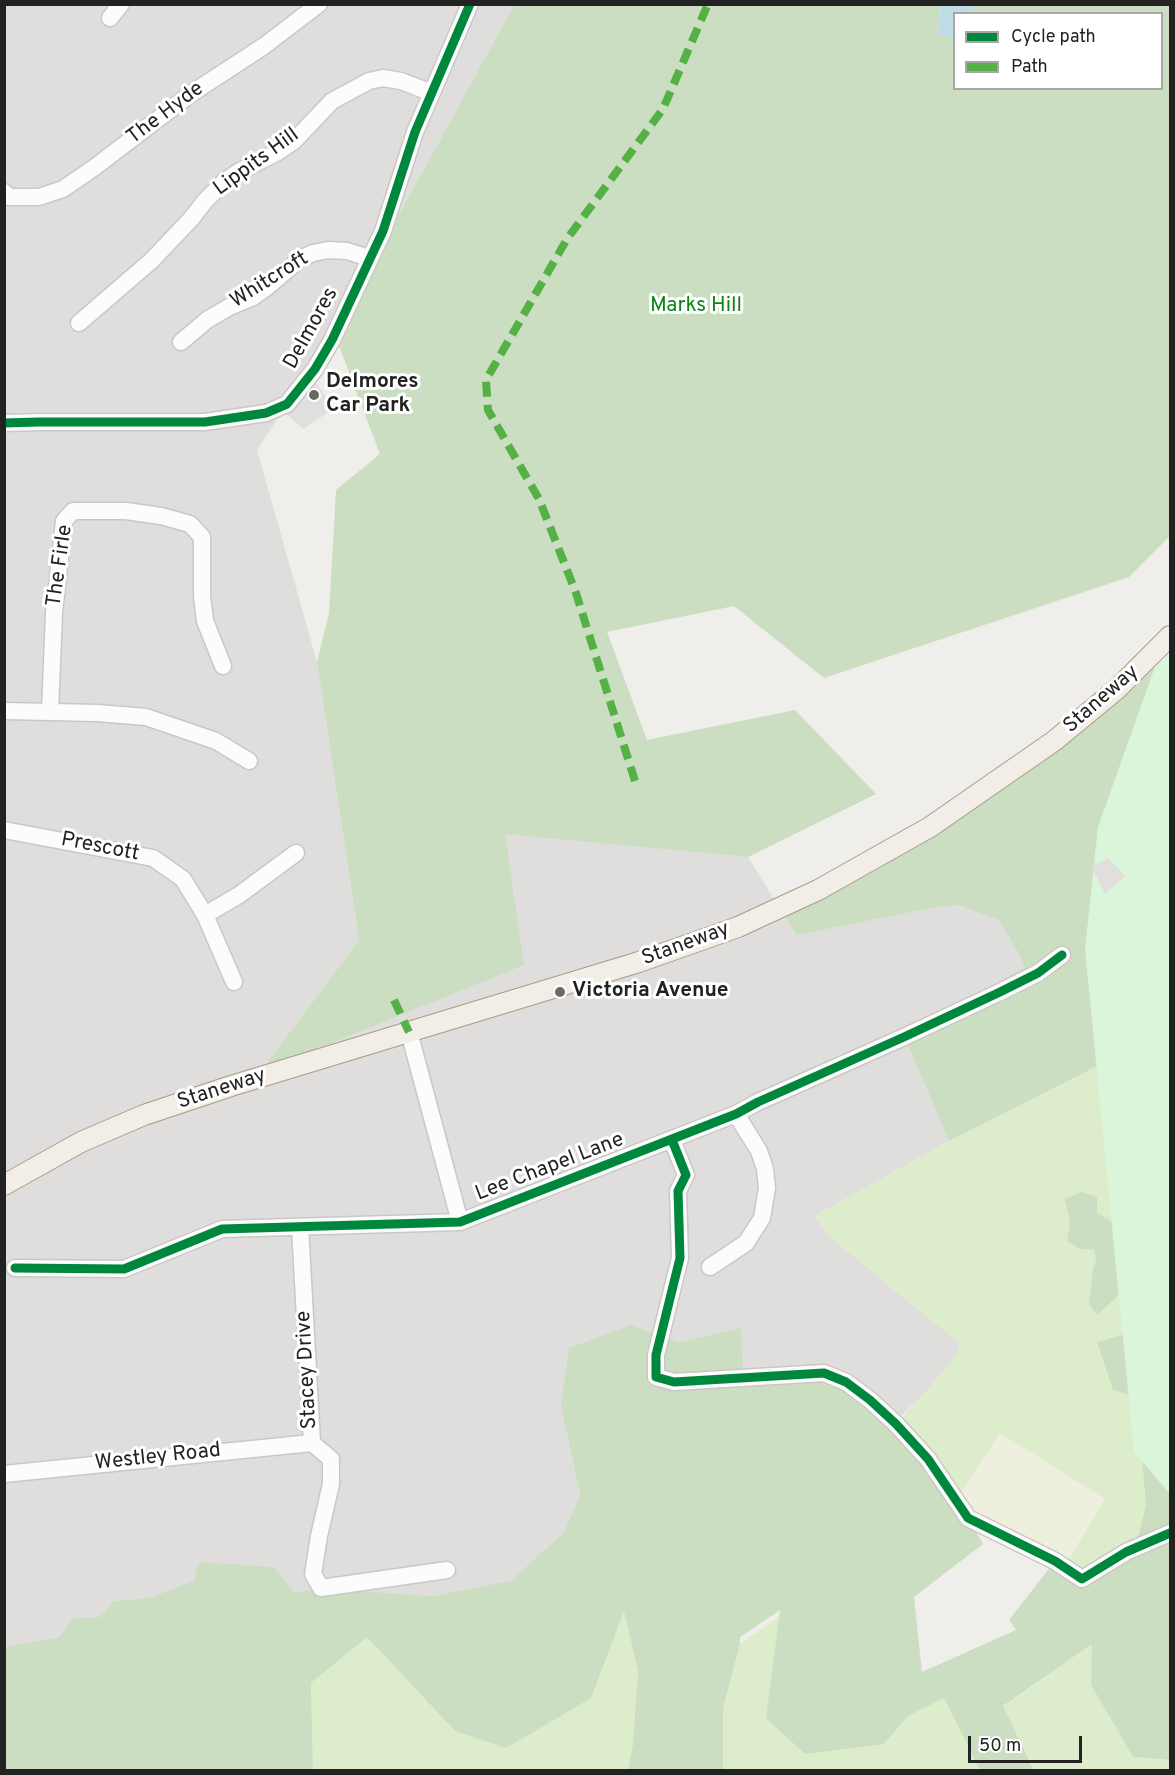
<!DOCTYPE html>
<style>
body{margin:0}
#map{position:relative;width:1175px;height:1775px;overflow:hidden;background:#f0eeeb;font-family:Overpass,sans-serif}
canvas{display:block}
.frame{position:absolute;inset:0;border:6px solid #222;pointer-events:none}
.legend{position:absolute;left:953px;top:12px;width:210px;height:78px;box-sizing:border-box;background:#fff;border:2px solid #a7a7a7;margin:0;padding:8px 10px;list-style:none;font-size:18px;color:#222}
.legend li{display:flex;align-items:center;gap:12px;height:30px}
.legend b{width:30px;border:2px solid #a7a7a7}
.scale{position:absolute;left:968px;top:1736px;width:114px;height:27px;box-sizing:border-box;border:3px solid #222;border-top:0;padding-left:8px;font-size:18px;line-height:21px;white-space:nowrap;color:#222;-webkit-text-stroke:4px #fff;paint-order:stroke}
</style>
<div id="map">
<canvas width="1175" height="1775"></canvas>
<div class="frame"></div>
<ul class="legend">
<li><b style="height:8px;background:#00873e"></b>Cycle path</li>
<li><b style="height:8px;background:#55b145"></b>Path</li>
</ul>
<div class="scale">50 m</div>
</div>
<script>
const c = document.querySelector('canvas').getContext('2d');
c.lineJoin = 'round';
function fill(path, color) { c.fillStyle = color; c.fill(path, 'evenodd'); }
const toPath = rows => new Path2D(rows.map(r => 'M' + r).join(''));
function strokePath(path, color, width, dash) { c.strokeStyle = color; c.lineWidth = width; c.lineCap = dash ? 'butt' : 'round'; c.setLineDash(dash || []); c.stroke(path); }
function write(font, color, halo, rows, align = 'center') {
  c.font = font + ' Overpass,sans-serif'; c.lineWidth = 6; c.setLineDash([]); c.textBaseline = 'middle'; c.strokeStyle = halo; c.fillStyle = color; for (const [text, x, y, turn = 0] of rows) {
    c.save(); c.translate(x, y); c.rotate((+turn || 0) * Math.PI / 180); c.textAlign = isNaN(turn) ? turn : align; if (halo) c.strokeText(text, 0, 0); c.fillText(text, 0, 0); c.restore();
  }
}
fill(toPath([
 [5,5,514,5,334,333,257,450,317,662,359,940,261,1071,504,833,748,857,796,935,1001,869,1030,976,904,1038,949,1141,815,1216,831,1238,961,1344,955,1357,924,1394,899,1418,742,1378,741,1329,680,1342,631,1325,561,1406,580,1495,564,1532,511,1582,432,1596,321,1588,295,1593,195,1581,148,1598,113,1601,100,1617,73,1618,59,1637,5,1647]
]), '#dfdedc');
fill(toPath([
 [1000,1433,1105,1500,1064,1567,968,1518,956,1500]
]), '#efefdf');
fill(toPath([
 [1129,1050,1142,1459,1146,1506,1137,1540,1082,1579,1064,1567,1105,1499,1000,1433,956,1500,896,1424,924,1394,955,1357,960,1344,831,1238,815,1216,949,1141],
 [1097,1197,1097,1213,1118,1225,1092,1283,1096,1260,1094,1250,1067,1241,1070,1222],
 [624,1610,638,1671,633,1744,628,1770,313,1770,311,1683,367,1637,455,1731],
 [784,1613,884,1744,908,1716,944,1698,980,1770,723,1770,723,1708,740,1644],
 [1093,1643,1091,1685,1133,1757,1170,1761,1170,1770,1035,1770,1003,1707]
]), '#ddeccb');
fill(toPath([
 [974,4,1170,5,1170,536,1129,577,824,678,734,606,607,632,647,740,795,710,876,794,748,857,505,834,524,965,260,1072,359,940,317,662,329,613,336,490,380,454,334,333,514,5,940,5,938,35,954,37,954,88,1162,88,1162,14,971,13],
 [1163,644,1129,1050,949,1141,904,1037,1000,992,997,983,1024,968,1020,955,999,920,958,905,931,908,796,935,780,908,930,827],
 [1082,1192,1097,1197,1097,1213,1118,1225,1119,1295,1097,1315,1089,1304,1093,1270,1096,1260,1094,1250,1080,1249,1067,1241,1070,1222,1065,1199],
 [1170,1298,1170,1760,1133,1757,1091,1685,1092,1644,1003,1706,1034,1770,980,1770,944,1698,908,1716,884,1744,805,1754,766,1718,780,1610,740,1637,740,1644,723,1708,723,1770,628,1770,633,1744,638,1671,624,1611,591,1698,506,1748,455,1731,367,1637,311,1683,313,1770,5,1770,5,1647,59,1637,73,1618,100,1617,113,1601,148,1598,194,1581,199,1562,273,1567,295,1593,321,1588,432,1596,511,1581,564,1532,580,1495,561,1406,569,1348,631,1325,680,1342,741,1328,743,1377,824,1373,870,1400,968,1518,983,1544,914,1597,922,1672,1016,1630,1009,1620,1055,1561,1082,1579,1137,1540,1146,1506,1142,1459,1141,1399,1113,1390,1097,1342,1125,1334]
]), '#cbdec1');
fill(toPath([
 [1170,633,1170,1494,1134,1452,1085,949,1098,827,1163,644]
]), '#daf5da');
fill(toPath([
 [315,382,335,408,303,429,285,413],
 [1108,858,1125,876,1105,894,1092,867]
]), '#e0dfde');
fill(toPath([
 [940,5,974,5,971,13,954,14,954,37,938,35]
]), '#bfdbe3');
const minor = toPath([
 [110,18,121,4],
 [4,192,9,197,39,197,63,189,95,167,192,93,264,46,319,4],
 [79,323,151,261,191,219,205,201,225,181,240,171,276,153,294,141,332,101,369,81,383,78,401,81,432,93],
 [181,342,207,320,229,307,253,297,266,288,300,259,313,253,328,250,347,251,369,258],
 [4,423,39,422,205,422,266,413,287,404,315,369,332,340,383,231,415,132,470,4],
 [4,711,98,713,146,717,216,741,249,761],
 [50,712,54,613,64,521,73,511,126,511,161,516,190,524,202,537,202,596,205,621,223,666],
 [4,830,153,858,183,879,205,915,234,982],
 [205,915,239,895,296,853],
 [409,1032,460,1222],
 [672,1140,686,1175,678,1191,680,1258,656,1355,656,1377,674,1382,824,1373,846,1382,870,1400,896,1424,928,1459,968,1518,1055,1561,1082,1579,1126,1552,1170,1533],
 [300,1227,312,1443,331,1459,331,1484,319,1536,313,1574,321,1588,447,1570],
 [710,1267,746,1243,762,1218,767,1188,765,1169,759,1151,736,1114],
 [15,1268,124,1269,222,1229,460,1222,736,1114,758,1102,904,1037,1000,992,1038,973,1062,955],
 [4,1474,312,1443]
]);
const major = toPath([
 [4,1185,81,1142,144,1115,231,1086,639,962,738,927,818,890,930,827,1054,741,1117,689,1170,636]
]);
strokePath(minor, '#c9c8c7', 19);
strokePath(major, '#a79c86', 22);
strokePath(minor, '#fdfcfc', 16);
strokePath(major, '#f3ede7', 20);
strokePath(toPath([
 [635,781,576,593,539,499,488,410,486,380,567,239,663,109,708,4],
 [394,1000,409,1032]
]), '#55b145', 8, [15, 8]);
strokePath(toPath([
 [4,423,39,422,205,422,266,413,287,404,315,369,332,340,383,231,415,132,470,4],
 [672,1140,686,1175,678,1191,680,1258,656,1355,656,1377,674,1382,824,1373,846,1382,870,1400,896,1424,928,1459,968,1518,1055,1561,1082,1579,1126,1552,1170,1533],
 [15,1268,124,1269,222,1229,460,1222,736,1114,758,1102,904,1037,1000,992,1038,973,1062,955]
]), '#00873e', 9);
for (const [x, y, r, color] of [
 [314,395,6,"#6a6968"],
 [560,992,6,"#6a6968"]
]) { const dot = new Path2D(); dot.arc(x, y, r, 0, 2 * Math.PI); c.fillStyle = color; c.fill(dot); strokePath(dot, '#fff', 2); }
write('21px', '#222', '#fff', [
 ["The Hyde",166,114,-37],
 ["Lippits Hill",257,163,-36],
 ["Whitcroft",270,281,-32],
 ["Delmores",312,329,-61],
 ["The Firle",61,566,-82],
 ["Staneway",1102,700,-41],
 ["Prescott",100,848,11],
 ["Staneway",686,945,-20],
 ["Staneway",222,1090,-18],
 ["Lee Chapel Lane",550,1168,-21],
 ["Stacey Drive",308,1370,-93],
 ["Westley Road",158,1458,-6]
]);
write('21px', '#0c8416', '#fff', [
 ["Marks Hill",696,307]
]);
write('bold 21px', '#222', '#fff', [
 ["Delmores",326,383],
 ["Car Park",326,407],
 ["Victoria Avenue",572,992]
], 'left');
</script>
